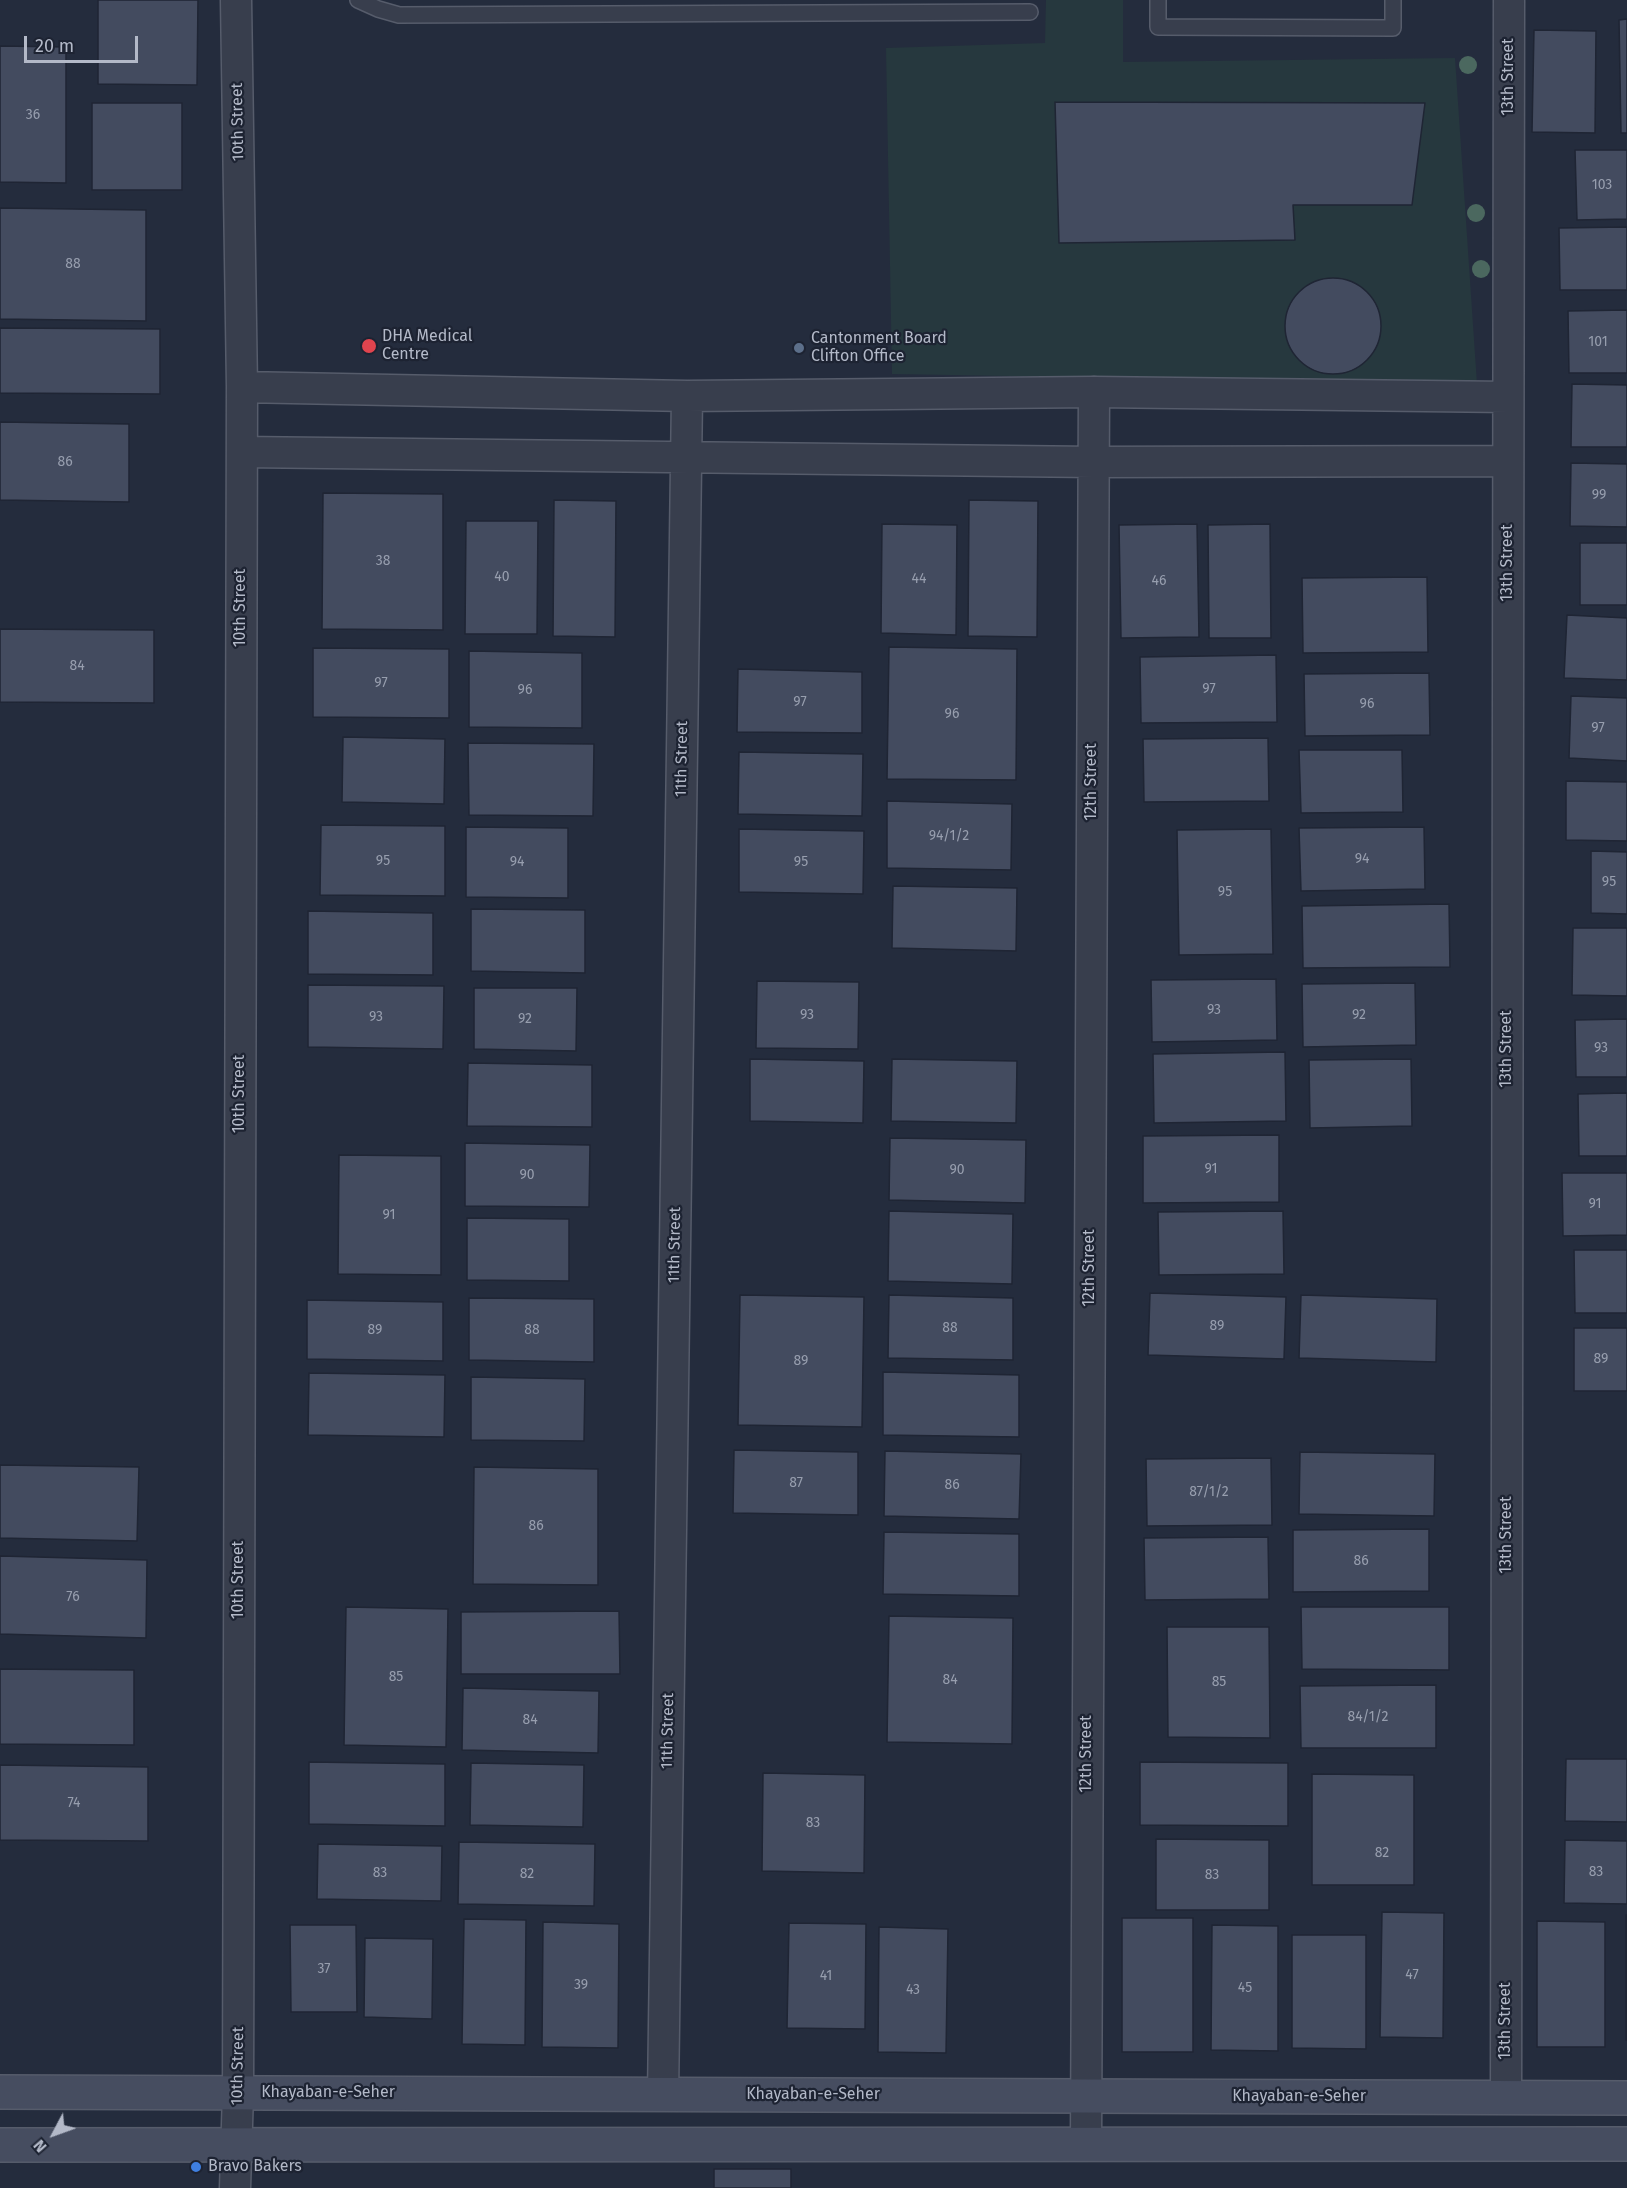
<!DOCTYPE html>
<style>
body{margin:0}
#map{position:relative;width:1627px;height:2188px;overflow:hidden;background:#242c3d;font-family:"Fira Sans",sans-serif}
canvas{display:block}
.north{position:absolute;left:24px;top:2104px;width:60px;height:60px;-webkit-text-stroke:4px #1d2332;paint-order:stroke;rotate:229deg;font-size:16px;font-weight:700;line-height:24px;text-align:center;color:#b3b9c8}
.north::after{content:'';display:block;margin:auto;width:21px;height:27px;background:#b3b9c8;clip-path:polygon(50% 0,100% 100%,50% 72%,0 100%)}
.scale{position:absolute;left:24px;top:36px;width:114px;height:27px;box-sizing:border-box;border:3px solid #b3b9c8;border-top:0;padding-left:8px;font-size:18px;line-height:21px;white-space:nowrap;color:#b3b9c8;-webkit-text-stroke:4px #1d2332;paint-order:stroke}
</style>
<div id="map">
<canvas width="1627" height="2188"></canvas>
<div class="north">N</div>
<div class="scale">20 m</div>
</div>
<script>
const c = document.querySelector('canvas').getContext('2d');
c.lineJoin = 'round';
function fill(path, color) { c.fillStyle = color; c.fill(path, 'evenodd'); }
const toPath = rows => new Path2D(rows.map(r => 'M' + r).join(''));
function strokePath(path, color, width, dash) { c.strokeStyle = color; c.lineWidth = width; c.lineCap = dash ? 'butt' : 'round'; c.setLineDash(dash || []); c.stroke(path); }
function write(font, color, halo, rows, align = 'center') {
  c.font = font + ' "Fira Sans",sans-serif'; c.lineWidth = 4.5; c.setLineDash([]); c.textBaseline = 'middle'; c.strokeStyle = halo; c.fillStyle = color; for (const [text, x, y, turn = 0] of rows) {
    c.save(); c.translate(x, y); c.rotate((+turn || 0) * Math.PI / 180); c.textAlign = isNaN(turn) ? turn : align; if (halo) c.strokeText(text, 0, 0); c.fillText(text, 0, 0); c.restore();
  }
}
fill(toPath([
 [1046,0,1123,0,1123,62,1455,58,1477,384,892,374,886,48,1045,43]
]), '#26383e');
const building = toPath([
 [98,0,198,0,197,85,98,84,98,0],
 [1627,19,1627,133,1621,133,1619,20,1627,19],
 [1534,30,1596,31,1595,133,1532,132,1534,30],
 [0,46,66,47,66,183,0,182,0,46],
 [1055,102,1425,103,1412,205,1293,205,1295,240,1059,243,1055,102],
 [92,103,182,103,182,190,92,190,92,103],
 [1575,150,1627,150,1627,219,1577,220,1575,150],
 [0,208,146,210,146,321,0,319,0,208],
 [1627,227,1627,290,1560,290,1559,228,1627,227],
 '1285 326a48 48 0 1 1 96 0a48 48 0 1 1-96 0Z',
 [1627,310,1627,373,1569,373,1568,311,1627,310],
 [0,328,160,329,160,394,0,393,0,328],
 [1572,384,1627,385,1627,447,1571,447,1572,384],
 [0,422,129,424,129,502,0,500,0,422],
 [1571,463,1627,464,1627,527,1570,526,1571,463],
 [323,493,443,494,443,630,322,629,323,493],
 [554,500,616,501,615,637,553,636,554,500],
 [969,500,1038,501,1037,637,968,636,969,500],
 [466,521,538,521,537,634,465,634,466,521],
 [882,524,957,525,956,635,881,633,882,524],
 [1197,524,1199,637,1121,638,1119,525,1197,524],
 [1270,524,1271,638,1209,638,1208,525,1270,524],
 [1580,543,1627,543,1627,605,1580,605,1580,543],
 [1427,577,1428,652,1303,653,1302,578,1427,577],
 [1567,615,1627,618,1627,680,1564,678,1567,615],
 [0,629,154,630,154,703,0,702,0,629],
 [889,647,1017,649,1016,780,887,779,889,647],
 [313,648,449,649,449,718,313,717,313,648],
 [469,651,582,653,582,728,469,727,469,651],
 [1276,655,1277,722,1141,723,1140,657,1276,655],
 [738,669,862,672,862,733,737,732,738,669],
 [1429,673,1430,735,1305,736,1304,674,1429,673],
 [1571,696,1627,698,1627,761,1569,758,1571,696],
 [343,737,445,739,444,804,342,802,343,737],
 [1268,738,1269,801,1144,802,1143,739,1268,738],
 [468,743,594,744,593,816,469,815,468,743],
 [1299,750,1402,750,1403,812,1301,813,1299,750],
 [739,752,863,754,862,816,738,814,739,752],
 [1566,781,1627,782,1627,841,1566,840,1566,781],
 [887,801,1012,804,1011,870,887,868,887,801],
 [321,825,445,826,445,896,320,895,321,825],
 [466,827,568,828,568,898,466,897,466,827],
 [1424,827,1425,889,1301,891,1299,828,1424,827],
 [739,829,864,831,863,894,739,892,739,829],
 [1271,829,1273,954,1179,955,1177,830,1271,829],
 [1591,851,1627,852,1627,914,1591,913,1591,851],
 [893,886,1017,888,1016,951,892,948,893,886],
 [1449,904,1450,967,1303,968,1302,906,1449,904],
 [471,909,585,910,585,973,471,971,471,909],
 [308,911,433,913,433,975,308,974,308,911],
 [1573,928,1627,928,1627,996,1572,995,1573,928],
 [1276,979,1277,1040,1152,1042,1151,980,1276,979],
 [757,981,859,982,858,1049,756,1048,757,981],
 [1415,983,1416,1045,1303,1047,1302,984,1415,983],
 [308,985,444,986,443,1049,308,1047,308,985],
 [474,988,577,988,576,1051,474,1049,474,988],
 [1627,1019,1627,1077,1576,1077,1575,1020,1627,1019],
 [1285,1052,1286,1121,1154,1123,1153,1054,1285,1052],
 [750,1059,864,1061,863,1123,750,1121,750,1059],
 [892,1059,1017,1061,1016,1123,891,1121,892,1059],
 [1411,1059,1412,1126,1310,1128,1309,1060,1411,1059],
 [468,1063,592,1065,592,1127,467,1126,468,1063],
 [1627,1093,1627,1156,1579,1156,1578,1094,1627,1093],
 [1279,1135,1279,1202,1143,1203,1143,1136,1279,1135],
 [890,1138,1026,1140,1025,1203,889,1200,890,1138],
 [465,1143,590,1145,589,1207,465,1206,465,1143],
 [339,1155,441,1156,441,1275,338,1274,339,1155],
 [1562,1173,1627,1173,1627,1235,1563,1236,1562,1173],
 [889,1211,1013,1214,1012,1284,888,1281,889,1211],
 [1283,1211,1284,1274,1159,1275,1158,1212,1283,1211],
 [467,1218,569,1219,569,1281,467,1280,467,1218],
 [1574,1250,1627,1250,1627,1313,1575,1313,1574,1250],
 [1150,1293,1286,1297,1284,1359,1148,1355,1150,1293],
 [740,1295,864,1297,862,1427,738,1425,740,1295],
 [889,1295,1013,1298,1013,1360,888,1358,889,1295],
 [1301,1295,1437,1299,1436,1362,1299,1358,1301,1295],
 [469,1298,594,1299,594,1362,469,1360,469,1298],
 [307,1300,443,1302,443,1361,307,1359,307,1300],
 [1574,1328,1627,1328,1627,1391,1574,1391,1574,1328],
 [883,1372,1019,1375,1019,1437,883,1435,883,1372],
 [309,1373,445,1375,444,1437,308,1435,309,1373],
 [471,1377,585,1379,584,1441,471,1440,471,1377],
 [734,1450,858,1452,858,1515,733,1513,734,1450],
 [885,1451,1021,1454,1019,1519,884,1516,885,1451],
 [1300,1452,1435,1454,1434,1516,1299,1514,1300,1452],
 [1271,1458,1272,1525,1147,1526,1146,1459,1271,1458],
 [0,1465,139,1467,137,1541,0,1538,0,1465],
 [474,1467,598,1469,598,1585,473,1584,474,1467],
 [1429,1529,1429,1591,1293,1592,1293,1530,1429,1529],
 [884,1532,1019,1534,1019,1596,883,1594,884,1532],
 [1268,1537,1269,1599,1145,1600,1144,1538,1268,1537],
 [0,1556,147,1560,146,1638,0,1634,0,1556],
 [346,1607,448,1609,446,1747,344,1745,346,1607],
 [1301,1607,1449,1607,1449,1670,1302,1669,1301,1607],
 [619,1611,620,1674,461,1674,461,1612,619,1611],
 [889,1616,1013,1618,1012,1744,887,1742,889,1616],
 [1167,1627,1269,1627,1270,1738,1168,1737,1167,1627],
 [0,1669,134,1670,134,1745,0,1744,0,1669],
 [1436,1685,1436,1748,1301,1748,1300,1686,1436,1685],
 [463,1688,599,1691,598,1753,462,1750,463,1688],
 [1566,1759,1627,1759,1627,1822,1565,1821,1566,1759],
 [309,1762,445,1764,445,1826,309,1824,309,1762],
 [1140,1762,1288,1763,1288,1826,1140,1825,1140,1762],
 [471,1763,584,1765,583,1827,470,1825,471,1763],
 [0,1765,148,1767,148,1841,0,1840,0,1765],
 [763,1773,865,1775,864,1873,762,1871,763,1773],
 [1312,1774,1414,1775,1414,1885,1312,1885,1312,1774],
 [1156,1839,1269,1840,1269,1910,1156,1910,1156,1839],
 [1565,1840,1627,1841,1627,1904,1564,1903,1565,1840],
 [459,1842,595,1844,594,1906,458,1904,459,1842],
 [318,1844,442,1846,441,1901,317,1899,318,1844],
 [1382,1912,1444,1913,1443,2038,1380,2037,1382,1912],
 [1626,1915,1627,1915,1627,2040,1626,2040,1626,1915],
 [1122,1918,1193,1918,1193,2052,1122,2052,1122,1918],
 [464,1919,526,1920,525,2045,462,2044,464,1919],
 [1537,1921,1605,1922,1605,2047,1537,2047,1537,1921],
 [543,1922,619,1924,618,2048,542,2047,543,1922],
 [789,1923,866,1924,865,2029,787,2028,789,1923],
 [290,1925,356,1925,357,2012,291,2012,290,1925],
 [1212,1925,1278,1926,1278,2051,1211,2050,1212,1925],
 [879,1927,948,1929,946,2053,878,2052,879,1927],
 [1292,1935,1366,1935,1366,2049,1292,2048,1292,1935],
 [365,1938,433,1939,432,2019,364,2017,365,1938],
 [714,2169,791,2169,791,2188,714,2188,714,2169]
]);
fill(building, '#434b5f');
strokePath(building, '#1f2534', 1.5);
const lane = toPath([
 [358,0,378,9,399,15,1030,12],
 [1158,0,1158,27,1393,28,1393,0]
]);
const street = toPath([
 [242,387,687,396,1094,392,1508,397],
 [242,452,1094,462,1508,461],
 [663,2095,687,396],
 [1506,2098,1509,0],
 [1086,2144,1094,392],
 [235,2188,238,2093,242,387,236,0]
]);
const secondary = toPath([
 [0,2092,1627,2098],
 [0,2145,1627,2144]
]);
strokePath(lane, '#565c6b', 18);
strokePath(street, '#565c6b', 33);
strokePath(secondary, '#565c6b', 36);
strokePath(lane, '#383e4d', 15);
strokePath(street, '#383e4d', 30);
strokePath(secondary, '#464d60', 33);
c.fillStyle = '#4b685f';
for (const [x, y] of [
 [1468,65],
 [1476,213],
 [1481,269]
]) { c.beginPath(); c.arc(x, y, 9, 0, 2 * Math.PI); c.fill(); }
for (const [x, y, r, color] of [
 [369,346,8,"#e0444e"],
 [799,348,6,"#5c6f8a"],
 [196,2167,6,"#3f7fe0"]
]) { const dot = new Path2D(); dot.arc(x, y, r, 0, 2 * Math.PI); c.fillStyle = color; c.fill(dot); strokePath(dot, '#1d2332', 2); }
write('14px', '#979eae', null, [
 ["36",33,115],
 ["103",1602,185],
 ["88",73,264],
 ["101",1598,342],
 ["86",65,462],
 ["99",1599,495],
 ["38",383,561],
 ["40",502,577],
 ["44",919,579],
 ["46",1159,581],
 ["84",77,666],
 ["97",381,683],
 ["97",1209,689],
 ["96",525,690],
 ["97",800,702],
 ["96",1367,704],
 ["96",952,714],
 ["97",1598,728],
 ["94/1/2",949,836],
 ["94",1362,859],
 ["95",383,861],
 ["94",517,862],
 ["95",801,862],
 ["95",1609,882],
 ["95",1225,892],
 ["93",1214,1010],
 ["93",807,1015],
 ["92",1359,1015],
 ["93",376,1017],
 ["92",525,1019],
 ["93",1601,1048],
 ["91",1211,1169],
 ["90",957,1170],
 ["90",527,1175],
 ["91",1595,1204],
 ["91",389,1215],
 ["89",1217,1326],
 ["88",950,1328],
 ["89",375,1330],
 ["88",532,1330],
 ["89",1601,1359],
 ["89",801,1361],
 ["87",796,1483],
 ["86",952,1485],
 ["87/1/2",1209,1492],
 ["86",536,1526],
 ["86",1361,1561],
 ["76",73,1597],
 ["85",396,1677],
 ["84",950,1680],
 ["85",1219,1682],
 ["84/1/2",1368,1717],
 ["84",530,1720],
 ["74",74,1803],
 ["83",813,1823],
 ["82",1382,1853],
 ["83",1596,1872],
 ["83",380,1873],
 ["82",527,1874],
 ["83",1212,1875],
 ["37",324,1969],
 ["47",1412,1975],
 ["41",826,1976],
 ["39",581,1985],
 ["45",1245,1988],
 ["43",913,1990]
]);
write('16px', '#b3b9c8', '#1d2332', [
 ["13th Street",1509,77,-90],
 ["10th Street",238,122,-91],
 ["13th Street",1508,563,-90],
 ["10th Street",241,608,-90],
 ["11th Street",682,759,-89],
 ["12th Street",1092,782,-90],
 ["13th Street",1507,1049,-90],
 ["10th Street",240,1094,-90],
 ["11th Street",675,1245,-89],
 ["12th Street",1090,1268,-90],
 ["13th Street",1507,1535,-90],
 ["10th Street",239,1580,-90],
 ["11th Street",668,1731,-89],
 ["12th Street",1087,1754,-90],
 ["13th Street",1506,2021,-90],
 ["10th Street",238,2066,-89],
 ["Khayaban-e-Seher",328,2093],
 ["Khayaban-e-Seher",813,2095],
 ["Khayaban-e-Seher",1299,2097]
]);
write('16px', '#b3b9c8', '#1d2332', [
 ["DHA Medical",382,337],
 ["Centre",382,355],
 ["Cantonment Board",811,339],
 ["Clifton Office",811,357],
 ["Bravo Bakers",208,2167]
], 'left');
</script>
